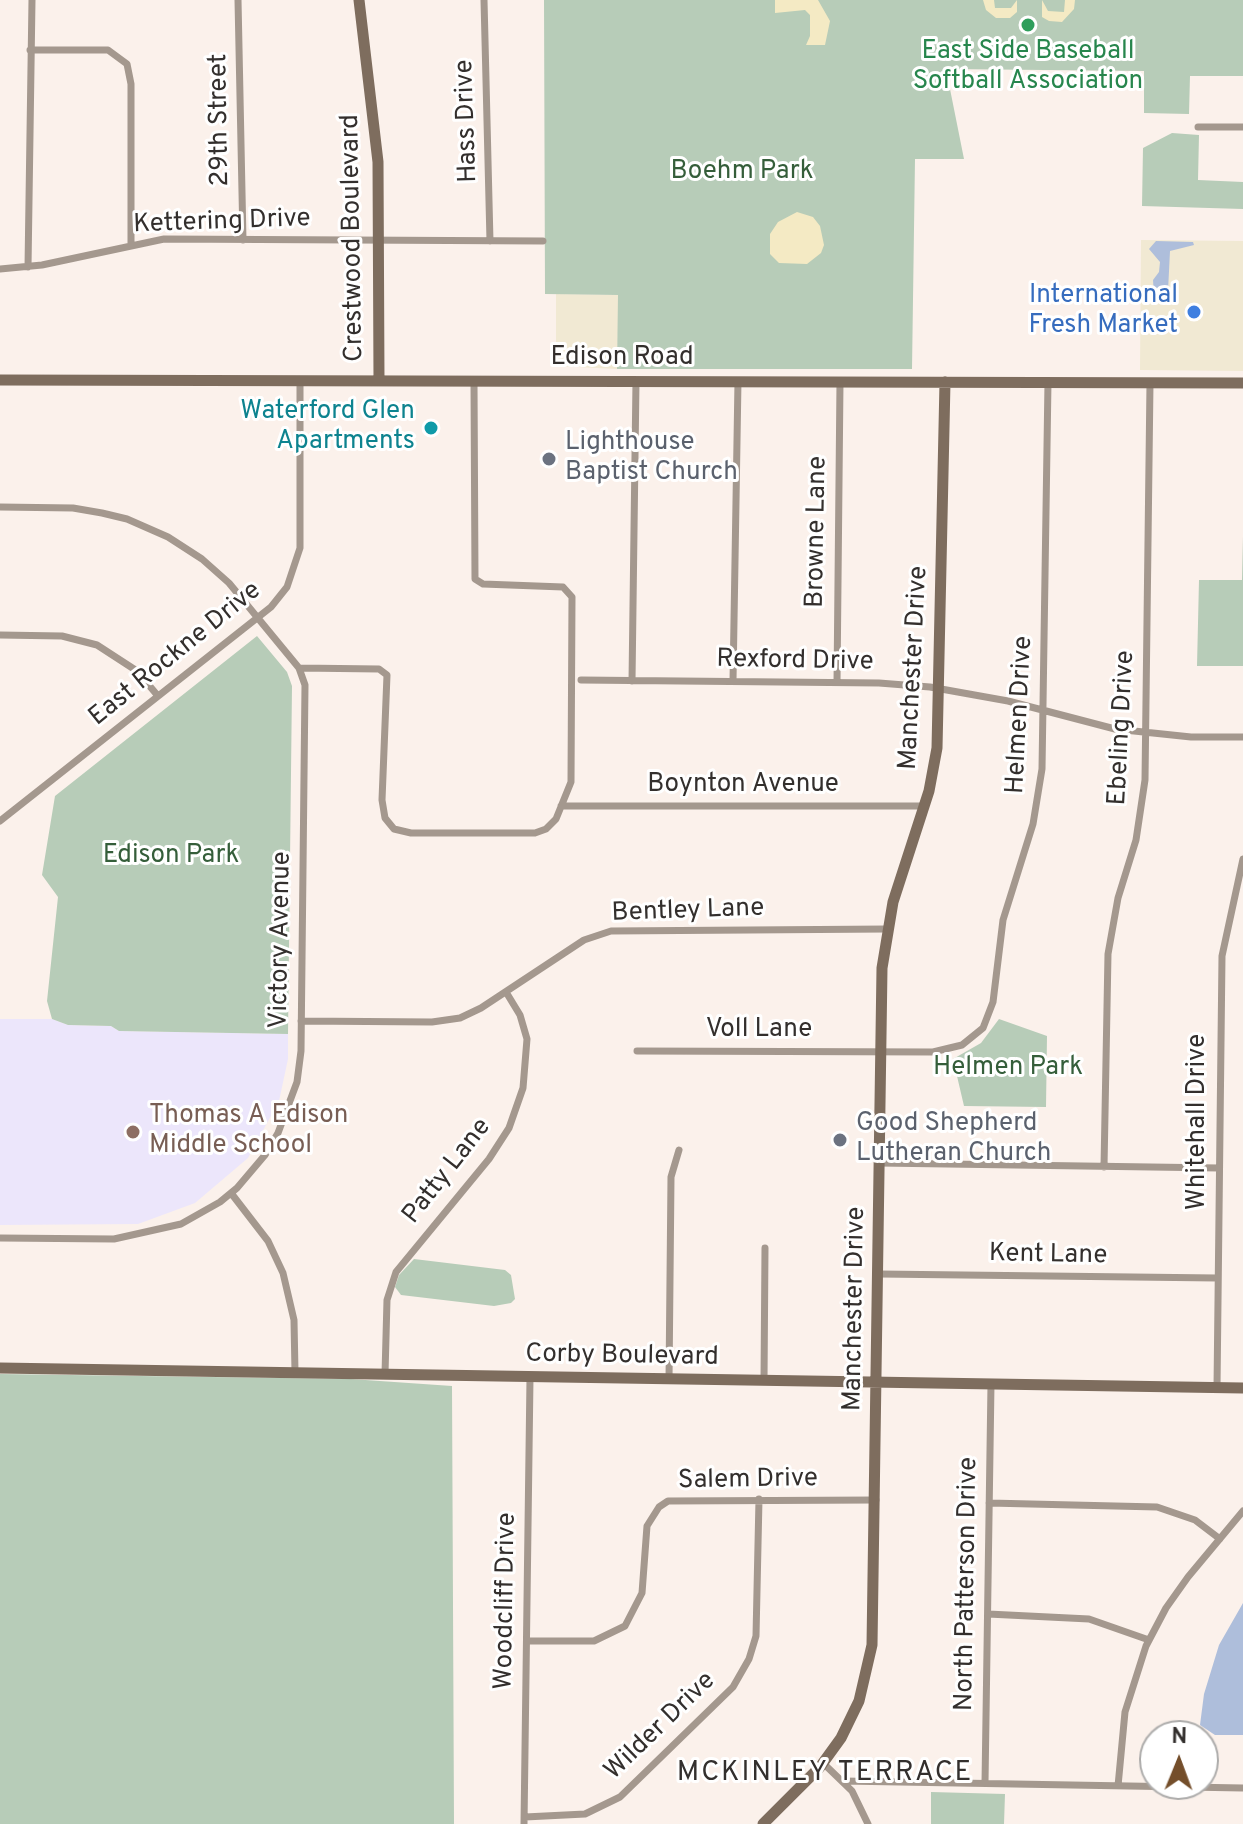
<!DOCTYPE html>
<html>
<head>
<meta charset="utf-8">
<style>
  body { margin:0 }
  #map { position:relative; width:1243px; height:1824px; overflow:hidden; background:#fbf1eb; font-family:Overpass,sans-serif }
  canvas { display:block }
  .north { position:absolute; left:1139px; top:1720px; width:80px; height:80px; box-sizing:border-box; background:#fff; border:2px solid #adacab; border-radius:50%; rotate:1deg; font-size:22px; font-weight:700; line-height:32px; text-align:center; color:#332f2d }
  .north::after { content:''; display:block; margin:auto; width:28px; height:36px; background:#744e2b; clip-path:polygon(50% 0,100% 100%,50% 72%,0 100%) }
</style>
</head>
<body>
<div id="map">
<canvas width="1243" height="1824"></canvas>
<div class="north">N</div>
</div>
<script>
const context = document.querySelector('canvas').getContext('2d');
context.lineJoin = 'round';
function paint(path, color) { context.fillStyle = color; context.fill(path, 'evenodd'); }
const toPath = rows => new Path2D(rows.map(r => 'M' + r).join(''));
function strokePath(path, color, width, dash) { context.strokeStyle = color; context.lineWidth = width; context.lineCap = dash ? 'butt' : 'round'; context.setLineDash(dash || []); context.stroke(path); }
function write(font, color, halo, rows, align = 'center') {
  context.font = font + ' Overpass,sans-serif'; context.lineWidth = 6; context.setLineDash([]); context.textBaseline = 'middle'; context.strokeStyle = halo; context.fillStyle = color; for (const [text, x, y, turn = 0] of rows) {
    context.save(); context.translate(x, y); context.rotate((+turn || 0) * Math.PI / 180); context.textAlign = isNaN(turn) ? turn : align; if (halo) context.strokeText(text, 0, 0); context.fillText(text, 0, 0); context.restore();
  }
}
paint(toPath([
  [1141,240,1243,241,1243,371,1140,370],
  [556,294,619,295,617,369,556,366]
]), '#f1e9d3');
paint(toPath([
  [0,1019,52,1019,68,1025,111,1026,119,1031,288,1034,288,1059,279,1101,248,1158,195,1203,138,1224,0,1225]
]), '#ece6fb');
paint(toPath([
  [544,0,1243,0,1243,76,1190,76,1189,114,1144,113,1144,71,946,69,964,159,915,159,912,369,617,369,618,295,545,294],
  [1172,133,1199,135,1198,180,1243,182,1243,209,1142,206,1143,148],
  [1243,536,1243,666,1197,666,1199,580,1242,580],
  [257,636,287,672,292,686,288,1034,119,1031,111,1026,68,1025,52,1019,47,1001,58,897,42,875,55,796],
  [999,1019,1047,1036,1046,1107,964,1106,953,1059,981,1043],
  [414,1259,505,1270,511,1275,515,1299,511,1303,494,1306,401,1295,395,1287,399,1275],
  [0,1374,351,1379,452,1386,454,1824,0,1824],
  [931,1792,1005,1794,1004,1824,931,1824]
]), '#b7ccb8');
paint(toPath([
  [775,0,818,0,830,21,825,45,806,45,810,36,810,15,805,10,775,13],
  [983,0,994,0,995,8,1011,8,1017,0,1017,12,1010,18,996,18,986,10],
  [1042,0,1048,11,1064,12,1065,0,1075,0,1074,9,1062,22,1049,21,1042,17],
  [797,212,813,217,820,226,824,245,821,253,807,264,779,263,770,254,770,234,778,222]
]), '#f4eac4');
paint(toPath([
  [1156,241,1193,242,1194,245,1170,251,1168,291,1158,298,1154,295,1153,280,1159,272,1160,262,1149,249],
  [1243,1603,1243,1735,1215,1735,1200,1725,1204,1694,1219,1645]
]), '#aebedb');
strokePath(toPath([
  [238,0,243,240],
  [484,0,490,241],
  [30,50,108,50,127,64,131,84,131,244],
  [1198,127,1243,127],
  [28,267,32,0],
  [0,269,42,265,164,239,543,241],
  [0,507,73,508,102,513,127,519,168,537,202,559,229,583,299,668,305,685,301,1051,297,1082,278,1133,265,1155,237,1188,220,1202,181,1224,114,1239,0,1238],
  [0,635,62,636,97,645,137,671,158,696],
  [299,668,379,669,387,675,382,800,385,818,394,829,411,833,535,833,546,829,556,819,571,782,572,597,563,587,483,584,475,579,474,381],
  [581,680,879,683,930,687,1008,701,1115,729,1191,737,1243,737],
  [632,681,636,381],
  [733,681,738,381],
  [837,682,840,382],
  [561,806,925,806],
  [0,821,271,607,287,587,300,548,300,381],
  [301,1021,432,1022,460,1018,481,1008,584,940,611,931,887,929],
  [637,1051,933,1052,962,1045,983,1028,993,1002,1003,920,1033,824,1042,769,1048,382],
  [879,1163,1219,1168],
  [1104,1167,1108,954,1118,898,1136,840,1145,780,1150,383],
  [231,1193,268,1241,283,1273,294,1320,295,1372],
  [879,1274,1217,1278],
  [385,1374,387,1300,396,1272,489,1159,509,1128,523,1088,527,1039,520,1015,506,992],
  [669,1380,671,1177,679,1150],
  [764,1381,765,1248],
  [1217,1387,1222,956,1243,859],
  [989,1503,1157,1507,1195,1520,1220,1539],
  [988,1614,1089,1619,1149,1640],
  [527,1641,594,1641,625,1626,642,1593,647,1526,659,1507,668,1501,876,1500],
  [823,1763,852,1791,868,1824],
  [843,1781,1243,1788],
  [985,1783,991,1384],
  [1118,1786,1125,1712,1146,1646,1166,1608,1188,1577,1243,1511],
  [525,1817,585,1814,620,1797,733,1687,749,1659,756,1636,759,1499],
  [524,1824,530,1378]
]), '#a4988e', 7);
strokePath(toPath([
  [359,0,378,162,379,381],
  [0,380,1243,383],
  [0,1368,1243,1388],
  [763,1824,820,1767,841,1738,859,1701,872,1645,882,968,893,902,929,791,937,748,945,382]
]), '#7e6d5e', 11);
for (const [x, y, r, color] of [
  [1028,25,8,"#2e9e5b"],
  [1194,312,8,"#3f7fe0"],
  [431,428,8,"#0f9aa8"],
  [549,459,8,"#6b7280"],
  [133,1132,8,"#8d6e63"],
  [840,1140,8,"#6b7280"]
]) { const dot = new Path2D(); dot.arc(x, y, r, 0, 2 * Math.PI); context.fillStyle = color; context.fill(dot); strokePath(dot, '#fff', 3); }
write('26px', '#27864d', '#fff', [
  ["East Side Baseball",1028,53],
  ["Softball Association",1028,83]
]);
write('26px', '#332f2d', '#fff', [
  ["29th Street",221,120,-91],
  ["Hass Drive",468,121,-92],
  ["Kettering Drive",222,223,-2],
  ["Crestwood Boulevard",354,238,-91],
  ["Edison Road",622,359],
  ["Browne Lane",818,532,-89],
  ["East Rockne Drive",176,655,-39],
  ["Rexford Drive",795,662,1],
  ["Manchester Drive",915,668,-87],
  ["Helmen Drive",1021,715,-87],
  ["Ebeling Drive",1123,728,-87],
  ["Boynton Avenue",743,786],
  ["Bentley Lane",688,912,-2],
  ["Victory Avenue",282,940,-89],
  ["Voll Lane",759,1031],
  ["Whitehall Drive",1199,1122,-90],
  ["Patty Lane",448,1172,-52],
  ["Kent Lane",1048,1256,1],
  ["Manchester Drive",856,1309,-89],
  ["Corby Boulevard",622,1357,1],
  ["Salem Drive",748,1481,-1],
  ["North Patterson Drive",968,1584,-89],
  ["Woodcliff Drive",507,1601,-89],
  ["Wilder Drive",661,1727,-44]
]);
write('26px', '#355e3a', '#fff', [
  ["Boehm Park",742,173],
  ["Edison Park",171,857],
  ["Helmen Park",1008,1069]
]);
write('26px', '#366cbe', '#fff', [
  ["International",1178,297],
  ["Fresh Market",1178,327]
], 'right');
write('26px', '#0d838f', '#fff', [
  ["Waterford Glen",415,413],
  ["Apartments",415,443]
], 'right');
write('26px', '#5b616d', '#fff', [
  ["Lighthouse",565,444],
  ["Baptist Church",565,474],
  ["Good Shepherd",856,1125],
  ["Lutheran Church",856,1155]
], 'left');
write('26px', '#785e54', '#fff', [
  ["Thomas A Edison",149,1117],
  ["Middle School",149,1147]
], 'left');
context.letterSpacing = '2px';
write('28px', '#332f2d', '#fff', [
  ["MCKINLEY TERRACE",825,1774]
]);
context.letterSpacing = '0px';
</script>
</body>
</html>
